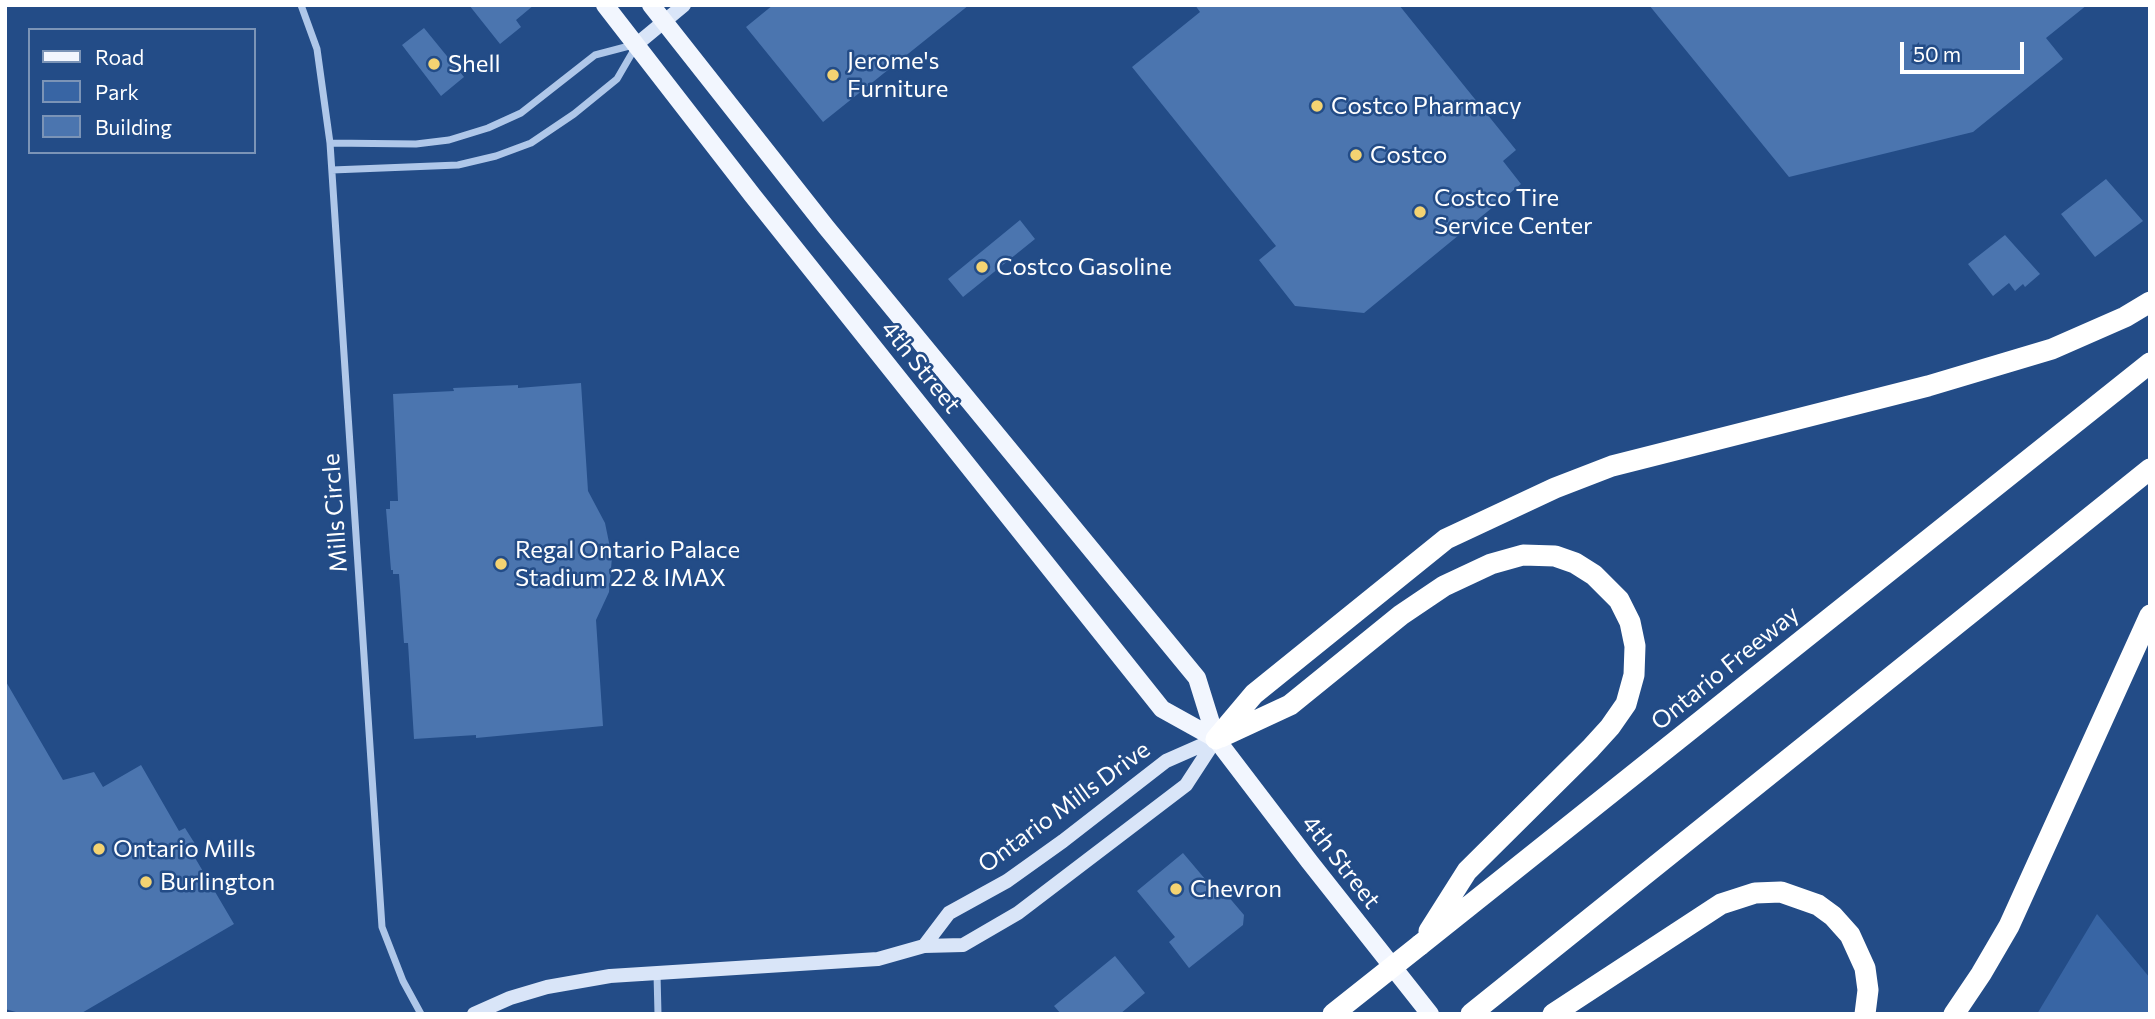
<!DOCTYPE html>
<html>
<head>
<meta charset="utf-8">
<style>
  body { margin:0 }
  #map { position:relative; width:2155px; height:1019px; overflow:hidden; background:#234c87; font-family:Commissioner,sans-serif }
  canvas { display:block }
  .frame { position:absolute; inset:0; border:7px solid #fff; pointer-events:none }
  .legend { position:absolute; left:28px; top:28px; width:228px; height:126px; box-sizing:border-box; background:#234c87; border:2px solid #7b94b7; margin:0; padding:9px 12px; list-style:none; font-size:21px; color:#fff }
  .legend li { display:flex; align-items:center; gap:14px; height:35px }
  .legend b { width:35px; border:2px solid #7b94b7 }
  .scale { position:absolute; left:1900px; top:42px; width:124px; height:32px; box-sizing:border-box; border:4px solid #fff; border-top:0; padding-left:9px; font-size:21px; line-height:24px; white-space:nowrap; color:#fff; -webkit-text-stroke:5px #234c87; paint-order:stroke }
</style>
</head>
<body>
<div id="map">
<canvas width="2155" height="1019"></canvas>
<div class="frame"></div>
<ul class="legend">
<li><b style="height:9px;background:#f2f6fe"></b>Road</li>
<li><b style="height:19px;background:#3865a4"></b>Park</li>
<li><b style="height:19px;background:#4b75af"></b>Building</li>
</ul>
<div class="scale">50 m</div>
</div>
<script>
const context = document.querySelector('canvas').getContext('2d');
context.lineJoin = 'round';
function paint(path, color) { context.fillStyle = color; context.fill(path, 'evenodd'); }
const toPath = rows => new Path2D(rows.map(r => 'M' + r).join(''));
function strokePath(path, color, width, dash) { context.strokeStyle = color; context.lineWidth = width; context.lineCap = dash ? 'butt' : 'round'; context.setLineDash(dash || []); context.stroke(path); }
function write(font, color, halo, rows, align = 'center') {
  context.font = font + ' Commissioner,sans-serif'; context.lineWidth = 5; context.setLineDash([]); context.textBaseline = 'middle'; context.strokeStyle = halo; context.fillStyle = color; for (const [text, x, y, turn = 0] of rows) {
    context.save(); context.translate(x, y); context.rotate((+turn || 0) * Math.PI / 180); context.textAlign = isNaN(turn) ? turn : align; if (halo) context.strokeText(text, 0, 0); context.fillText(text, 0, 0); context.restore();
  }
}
paint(toPath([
  [2097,914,2150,978,2150,1014,2037,1014]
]), '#3865a4');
paint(toPath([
  [469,5,534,5,516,20,521,27,500,44],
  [773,5,969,5,823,122,746,27],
  [1195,5,1399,5,1516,150,1503,161,1521,184,1364,313,1295,306,1259,260,1276,246,1132,67,1200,12],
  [1649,5,2087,5,2046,38,2063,59,1973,132,1789,177],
  [424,28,464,77,441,96,402,45],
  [2106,179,2143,221,2095,257,2061,214],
  [1020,220,1035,239,963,297,948,279],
  [2005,235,2040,274,2025,287,2023,284,2015,291,2009,283,1993,296,1968,264],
  [581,383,588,491,605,523,612,557,609,592,596,620,603,726,476,738,476,735,414,739,408,643,404,643,399,574,393,574,393,570,391,570,386,509,390,509,390,501,398,501,393,394,454,391,453,388,518,385,518,388],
  [5,680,63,780,94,772,103,787,141,765,179,831,185,828,197,847,191,851,234,924,80,1014,23,1014,5,1009],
  [1183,853,1222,899,1227,895,1244,915,1243,925,1189,968,1169,942,1175,937,1137,891],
  [1115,956,1145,993,1120,1014,1061,1014,1054,1006]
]), '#4b75af');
strokePath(toPath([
  [301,5,317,49,330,143,382,927,403,981,421,1014],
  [330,143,416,144,449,140,488,128,521,113,595,55,633,45],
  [332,170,458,165,496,156,531,143,574,114,617,79,635,48],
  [657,974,658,1014]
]), '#afc7e9', 7);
strokePath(toPath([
  [637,44,684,5],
  [924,946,949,913,1007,881,1063,841,1166,761,1216,739],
  [474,1014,510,998,547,987,610,976,878,959,924,946,963,945,1018,913,1186,785,1216,739]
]), '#d9e5f8', 14);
strokePath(toPath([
  [605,5,753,196,1162,709,1216,739],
  [651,5,826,227,1197,678,1216,739,1309,861,1430,1014]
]), '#f2f6fe', 18);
strokePath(toPath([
  [1221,737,1290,705,1401,615,1444,586,1491,564,1523,555,1555,556,1575,563,1594,575,1619,600,1630,622,1635,646,1634,675,1626,704,1610,727,1590,749,1467,871,1429,931],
  [1216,739,1254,694,1446,539,1555,488,1612,466,1928,386,2052,349,2125,317,2150,302],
  [1420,945,2150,363],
  [1471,1014,2150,469],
  [1553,1014,1721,904,1755,893,1781,892,1818,905,1833,916,1850,935,1865,968,1868,990,1865,1014],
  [1954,1014,1981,974,2009,926,2150,615]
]), '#fff', 21);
strokePath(toPath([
  [1333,1014,1420,945]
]), '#fff', 21);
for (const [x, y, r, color] of [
  [434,64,7,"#f4d372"],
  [833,75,7,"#f4d372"],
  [1317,106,7,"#f4d372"],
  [1356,155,7,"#f4d372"],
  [1420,212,7,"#f4d372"],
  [982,267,7,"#f4d372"],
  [501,564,7,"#f4d372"],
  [99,849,7,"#f4d372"],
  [146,882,7,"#f4d372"],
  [1176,889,7,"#f4d372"]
]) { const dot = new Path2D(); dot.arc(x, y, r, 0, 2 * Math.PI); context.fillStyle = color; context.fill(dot); strokePath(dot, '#234c87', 2.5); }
write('24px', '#fff', '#234c87', [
  ["Jerome's",847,61],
  ["Furniture",847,89],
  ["Shell",448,64],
  ["Costco Pharmacy",1331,106],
  ["Costco",1370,155],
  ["Costco Tire",1434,198],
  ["Service Center",1434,226],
  ["Costco Gasoline",996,267],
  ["Regal Ontario Palace",515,550],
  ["Stadium 22 & IMAX",515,578],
  ["Ontario Mills",113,849],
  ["Burlington",160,882],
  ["Chevron",1190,889]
], 'left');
write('24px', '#fff', '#234c87', [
  ["4th Street",921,367,51],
  ["Mills Circle",335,513,-94],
  ["Ontario Freeway",1725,668,-39],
  ["Ontario Mills Drive",1064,807,-36],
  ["4th Street",1341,862,52]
]);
</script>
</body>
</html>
